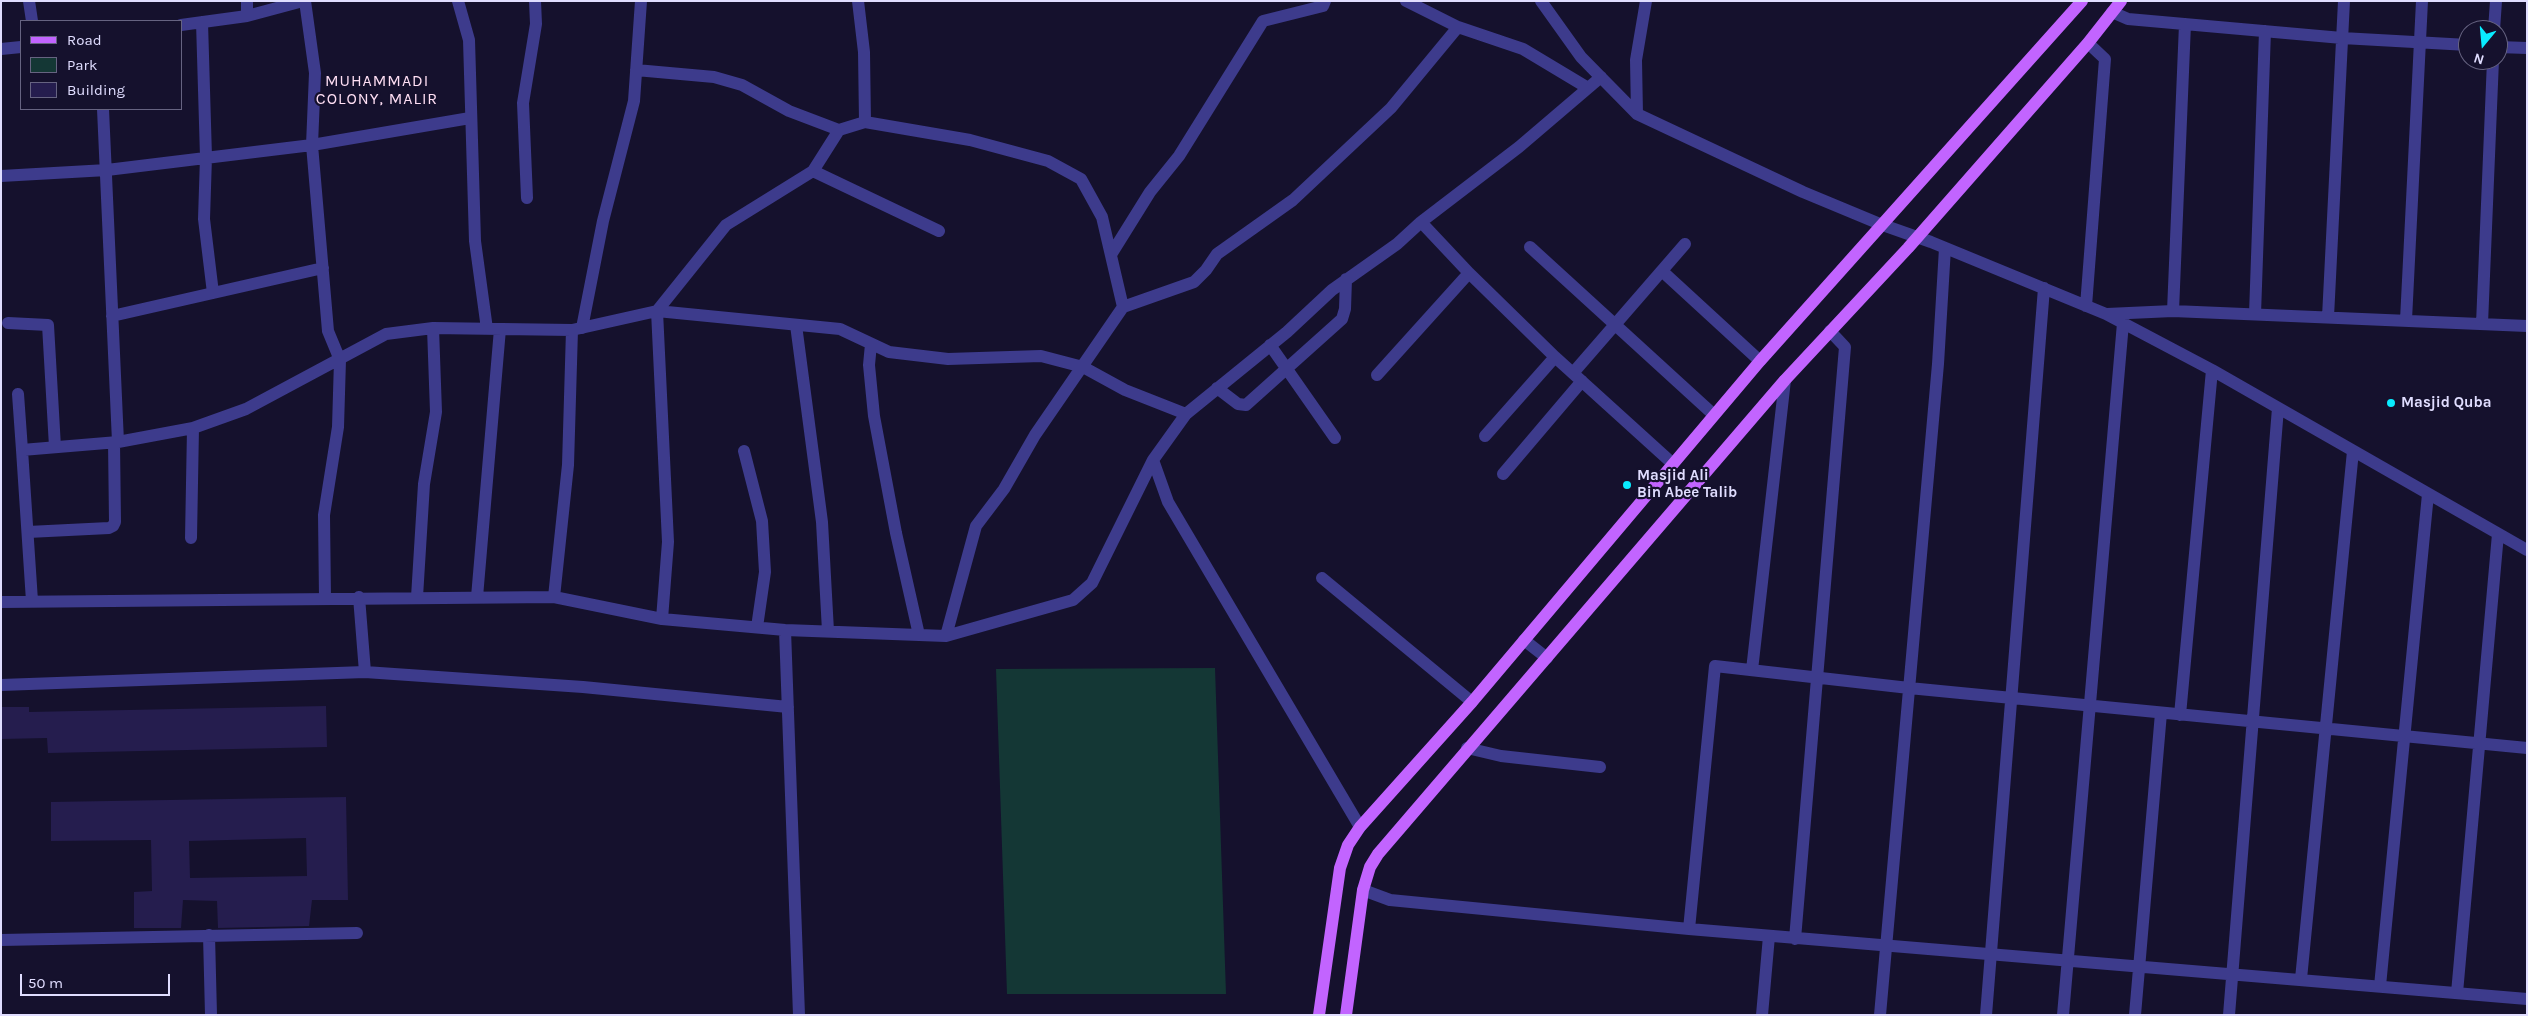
<!DOCTYPE html>
<html>
<head>
<meta charset="utf-8">
<style>
  body { margin:0 }
  #map { position:relative; width:2528px; height:1016px; overflow:hidden; background:#15112d; font-family:Karla,sans-serif }
  canvas { display:block }
  .frame { position:absolute; inset:0; border:2px solid #e0ddff; pointer-events:none }
  .legend { position:absolute; left:20px; top:20px; width:162px; height:90px; box-sizing:border-box; background:#15112d; border:1px solid #666381; margin:0; padding:6px 9px; list-style:none; font-size:15px; color:#e0ddff }
  .legend li { display:flex; align-items:center; gap:10px; height:25px }
  .legend b { width:25px; border:1px solid #666381 }
  .north { position:absolute; left:2458px; top:20px; width:50px; height:50px; box-sizing:border-box; background:#15112d; border:1px solid #666381; border-radius:50%; rotate:197deg; font-size:14px; font-weight:700; line-height:20px; text-align:center; color:#e0ddff }
  .north::after { content:''; display:block; margin:auto; width:18px; height:22px; background:#09ecff; clip-path:polygon(50% 0,100% 100%,50% 72%,0 100%) }
  .scale { position:absolute; left:20px; top:974px; width:150px; height:22px; box-sizing:border-box; border:2px solid #e0ddff; border-top:0; padding-left:6px; font-size:15px; line-height:18px; white-space:nowrap; color:#e0ddff; -webkit-text-stroke:4px #15112d; paint-order:stroke }
</style>
</head>
<body>
<div id="map">
<canvas width="2528" height="1016"></canvas>
<div class="frame"></div>
<ul class="legend">
<li><b style="height:6px;background:#c264ff"></b>Road</li>
<li><b style="height:14px;background:#143735"></b>Park</li>
<li><b style="height:14px;background:#251d4e"></b>Building</li>
</ul>
<div class="north">N</div>
<div class="scale">50 m</div>
</div>
<script>
const context = document.querySelector('canvas').getContext('2d');
context.lineJoin = 'round';
function paint(path, color) { context.fillStyle = color; context.fill(path, 'evenodd'); }
const toPath = rows => new Path2D(rows.map(r => 'M' + r).join(''));
function strokePath(path, color, width, dash) { context.strokeStyle = color; context.lineWidth = width; context.lineCap = dash ? 'butt' : 'round'; context.setLineDash(dash || []); context.stroke(path); }
function write(font, color, halo, rows, align = 'center') {
  context.font = font + ' Karla,sans-serif'; context.lineWidth = 4.5; context.setLineDash([]); context.textBaseline = 'middle'; context.strokeStyle = halo; context.fillStyle = color; for (const [text, x, y, turn = 0] of rows) {
    context.save(); context.translate(x, y); context.rotate((+turn || 0) * Math.PI / 180); context.textAlign = isNaN(turn) ? turn : align; if (halo) context.strokeText(text, 0, 0); context.fillText(text, 0, 0); context.restore();
  }
}
paint(toPath([
  [1215,668,1226,994,1007,994,996,669]
]), '#143735');
paint(toPath([
  [326,706,327,747,48,753,47,738,1,739,1,707,29,707,29,712],
  [346,797,348,900,312,900,309,926,218,928,217,901,183,900,181,928,134,928,134,892,152,891,151,840,51,841,51,802],
  [306,838,307,876,190,878,189,841]
]), '#251d4e');
strokePath(toPath([
  [29,1,32,21],
  [305,1,315,73,312,145,328,331,340,360,338,427,324,515,325,598],
  [458,1,469,40,475,241,487,329],
  [1406,1,1458,27,1523,49,1588,88],
  [1541,1,1581,57,1637,114,1803,192,1880,224,1931,242,2106,314,2212,370,2527,550],
  [2112,12,2128,19,2342,38,2468,45],
  [247,16,247,1],
  [202,22,206,157,204,219,213,293],
  [181,25,247,16,303,1],
  [2494,30,2496,1],
  [2498,47,2527,48],
  [1,49,21,47],
  [636,70,714,77,742,85,789,111,839,130],
  [103,109,118,442],
  [1637,114,1636,60,1646,1],
  [865,122,970,140,1048,161,1081,179,1102,217,1123,307],
  [813,171,939,231],
  [1,176,107,170,312,145,470,118],
  [527,198,523,103,536,24,535,1],
  [1421,222,1469,273,1555,357,1672,463],
  [1530,247,1714,415],
  [1112,253,1150,192,1179,156,1263,21,1323,6,1325,1],
  [1662,271,1760,361],
  [2086,306,2105,59,2088,43],
  [2173,311,2185,24],
  [2107,314,2173,311,2527,326],
  [2255,314,2265,31],
  [112,316,323,268],
  [2328,317,2344,1],
  [2406,320,2422,1],
  [8,323,48,325,55,447],
  [2482,324,2493,60],
  [796,325,822,522,828,631],
  [582,328,603,221,634,101,641,1],
  [871,344,869,365,874,416,896,533,919,635],
  [1270,345,1335,438],
  [1573,373,1685,244],
  [1377,375,1469,273],
  [1217,388,1238,404,1246,405,1342,319,1345,309,1346,279],
  [18,394,22,450],
  [1485,436,1555,357],
  [744,451,762,521,765,572,757,627],
  [1153,460,1168,502,1360,827],
  [1503,474,1582,381],
  [28,532,109,528,113,526,115,522,114,442],
  [191,538,193,428],
  [1322,578,1472,702],
  [359,597,365,672],
  [417,597,424,484,436,412,433,328],
  [477,597,500,329],
  [554,597,568,465,572,330],
  [32,601,22,450,118,442,193,428,246,409,386,334,433,328,572,330,657,311,840,329,889,352,948,359,1041,356,1083,367,1125,390,1186,414],
  [1,602,554,597,662,619,785,630,946,636,1073,600,1092,583,1153,460,1186,414,1287,332,1332,290,1397,244,1421,222,1519,147,1601,77],
  [662,619,668,542,657,311,726,225,813,171,839,130,865,122,864,52,858,1],
  [785,630,799,1015],
  [946,636,976,526,1004,489,1035,435,1123,307,1194,282,1206,270,1217,254,1293,200,1391,108,1458,27],
  [1524,640,1547,658],
  [1752,670,1785,380],
  [1,685,365,672,583,687,788,707],
  [2180,715,2212,370],
  [1467,748,1501,756,1600,767],
  [1363,890,1390,900,1689,929,2527,999],
  [1689,929,1715,666,1909,688,2527,748],
  [209,935,211,1015],
  [1795,939,1845,347,1830,331],
  [1,940,357,933],
  [2301,979,2353,451],
  [2380,986,2428,494],
  [2457,993,2498,534],
  [1762,1015,1769,936],
  [1880,1015,1938,364,1945,248],
  [1986,1015,2044,288],
  [2063,1015,2123,323],
  [2135,1015,2161,713],
  [2229,1015,2278,408]
]), '#3d3b8c', 12);
strokePath(toPath([
  [1319,1015,1340,868,1348,845,1360,827,1472,702,1760,361,2082,1],
  [1346,1015,1363,890,1370,867,1378,854,1785,380,1908,248,2088,43,2121,1]
]), '#c264ff', 12);
for (const [x, y, r, color] of [
  [2391,403,5,"#09ecff"],
  [1627,485,5,"#09ecff"]
]) { const dot = new Path2D(); dot.arc(x, y, r, 0, 2 * Math.PI); context.fillStyle = color; context.fill(dot); strokePath(dot, '#15112d', 2); }
write('bold 15px', '#e0ddff', '#15112d', [
  ["Masjid Quba",2401,403],
  ["Masjid Ali",1637,476],
  ["Bin Abee Talib",1637,493]
], 'left');
context.letterSpacing = '1px';
write('16px', '#ffdff4', '#15112d', [
  ["MUHAMMADI",377,81],
  ["COLONY, MALIR",377,99]
]);
context.letterSpacing = '0px';
</script>
</body>
</html>
